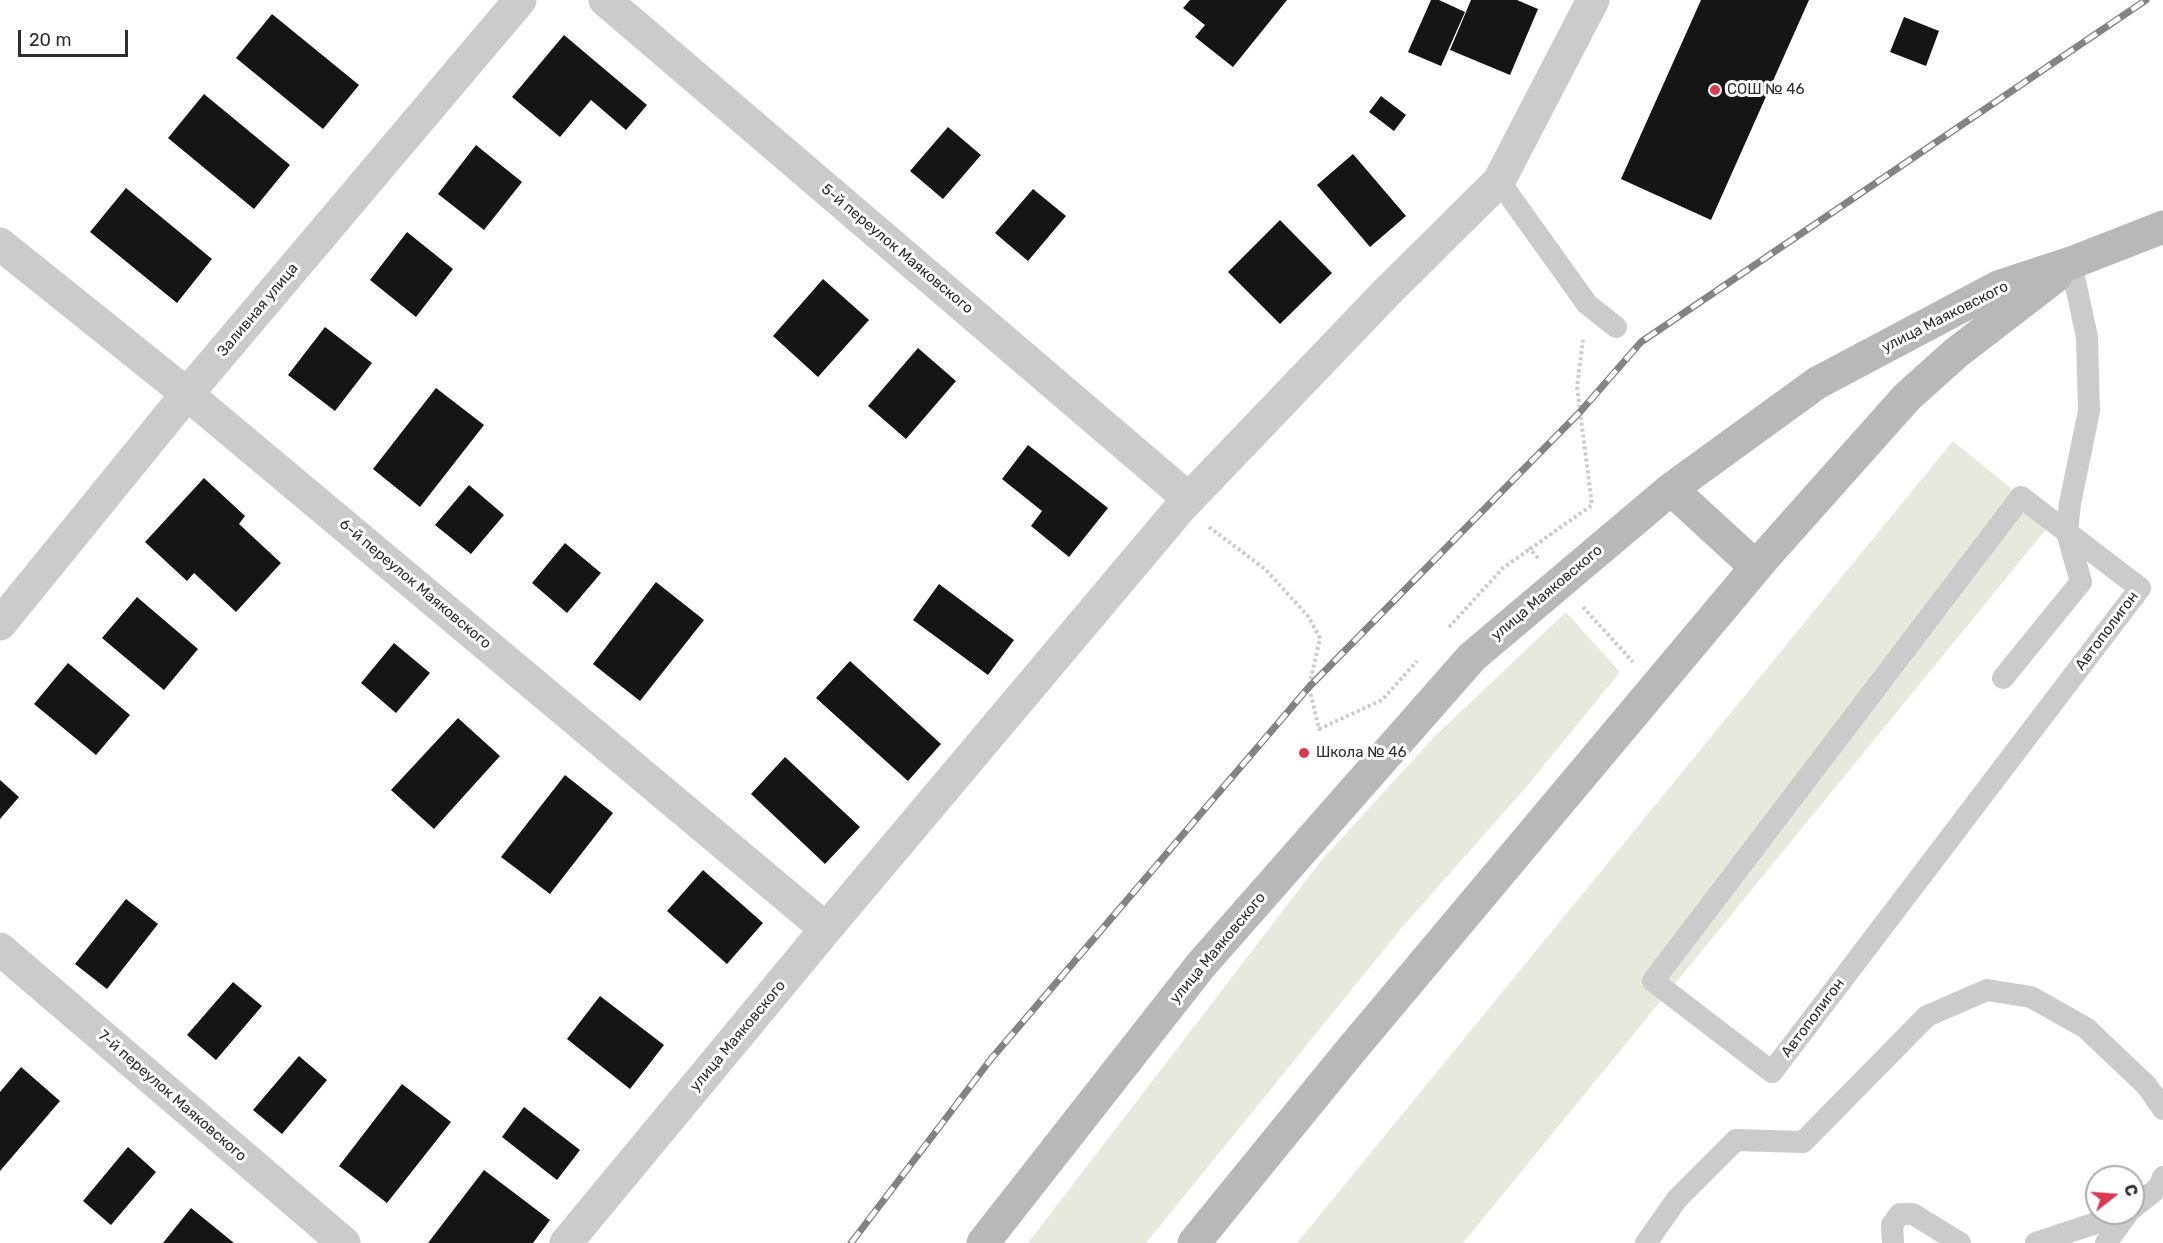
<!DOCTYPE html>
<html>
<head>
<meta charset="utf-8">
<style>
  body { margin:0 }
  #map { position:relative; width:2163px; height:1243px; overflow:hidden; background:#fff; font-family:Rubik,sans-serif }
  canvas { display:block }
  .north { position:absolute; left:2085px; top:1165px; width:60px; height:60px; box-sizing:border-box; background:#fff; border:2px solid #ababab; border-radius:50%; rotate:73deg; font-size:16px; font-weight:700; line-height:24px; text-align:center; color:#2e2e2e }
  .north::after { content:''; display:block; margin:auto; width:21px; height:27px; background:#dc3950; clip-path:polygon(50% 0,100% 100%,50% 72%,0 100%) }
  .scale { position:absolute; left:18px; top:30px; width:110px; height:27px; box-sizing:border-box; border:3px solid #2e2e2e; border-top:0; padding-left:8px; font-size:18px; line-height:21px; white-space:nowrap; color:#2e2e2e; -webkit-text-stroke:4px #fff; paint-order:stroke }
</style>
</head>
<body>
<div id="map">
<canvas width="2163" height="1243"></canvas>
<div class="north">С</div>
<div class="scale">20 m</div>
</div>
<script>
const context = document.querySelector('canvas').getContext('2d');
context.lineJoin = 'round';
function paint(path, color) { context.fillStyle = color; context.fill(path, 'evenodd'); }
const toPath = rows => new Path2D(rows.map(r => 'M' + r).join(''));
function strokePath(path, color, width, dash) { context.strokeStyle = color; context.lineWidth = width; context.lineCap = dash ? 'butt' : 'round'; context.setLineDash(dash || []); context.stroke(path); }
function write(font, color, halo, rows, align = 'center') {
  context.font = font + ' Rubik,sans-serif'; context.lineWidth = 6; context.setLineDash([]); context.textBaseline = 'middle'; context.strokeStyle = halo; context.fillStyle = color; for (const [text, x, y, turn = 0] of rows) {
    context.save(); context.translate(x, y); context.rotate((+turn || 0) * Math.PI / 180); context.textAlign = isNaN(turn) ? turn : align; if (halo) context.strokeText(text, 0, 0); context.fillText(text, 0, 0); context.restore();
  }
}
paint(toPath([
  [1953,441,2052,522,1463,1243,1297,1243],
  [1566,612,1620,672,1527,786,1404,925,1146,1243,1028,1243,1321,861,1435,736]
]), '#e5eadc');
paint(toPath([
  [1190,0,1287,0,1233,67,1195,37,1205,25,1183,8],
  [1431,0,1439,0,1465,12,1441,66,1408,52],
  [1471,0,1517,0,1538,9,1510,75,1450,50],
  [1701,0,1809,0,1711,220,1621,179],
  [272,14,359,85,323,129,236,58],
  [1904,17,1939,31,1926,66,1890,52],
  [564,35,647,105,626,130,591,100,560,137,512,97],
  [204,94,290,165,254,209,168,138],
  [1381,96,1406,115,1394,131,1369,112],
  [948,127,981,155,943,199,910,171],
  [476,145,522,182,484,230,438,194],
  [1353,154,1406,216,1370,247,1317,185],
  [126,188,212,259,177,303,90,232],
  [1033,189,1066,216,1028,261,995,233],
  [1280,220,1332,273,1280,324,1228,272],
  [407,232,453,269,416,317,370,280],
  [823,279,869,320,818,377,773,336],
  [325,327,372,363,335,411,288,375],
  [918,348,956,381,906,439,868,406],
  [436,388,484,425,420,507,373,469],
  [1028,445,1108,508,1069,557,1031,526,1042,511,1002,479],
  [204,478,245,516,239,524,281,563,236,612,194,573,187,581,145,542],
  [469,485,504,515,471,554,435,525],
  [565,543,601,573,567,613,532,583],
  [656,582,704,620,640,701,593,664],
  [939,584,1014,640,988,675,913,620],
  [137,597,198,649,164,690,102,638],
  [394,643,430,673,396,713,361,683],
  [850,661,941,744,908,781,816,698],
  [68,663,130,715,96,755,34,704],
  [458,718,500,756,434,829,391,790],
  [785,757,860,827,825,864,751,794],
  [565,775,613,813,550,894,501,857],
  [0,780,19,797,0,819],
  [703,870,763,923,727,964,667,911],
  [126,899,158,924,107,989,75,964],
  [233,982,262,1006,216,1060,187,1035],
  [600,996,664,1045,630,1089,567,1039],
  [299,1056,327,1080,282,1134,253,1110],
  [21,1067,60,1101,0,1171,0,1092],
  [402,1084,451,1122,387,1203,339,1166],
  [524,1107,580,1150,557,1180,502,1137],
  [128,1147,156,1172,111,1225,83,1201],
  [484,1170,550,1220,533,1243,428,1243],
  [191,1208,234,1243,163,1243]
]), '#151515');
strokePath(toPath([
  [1209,527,1265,569,1308,616,1320,638,1309,687,1319,729,1382,700,1417,661],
  [1538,558,1530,549,1592,505,1577,387,1583,340],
  [1583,607,1633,662],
  [1449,627,1503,568,1530,549]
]), '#cbcbcb', 4, [3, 3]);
strokePath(toPath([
  [1499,181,1587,304,1616,327],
  [2021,497,2140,588,1772,1072,1653,981,2021,497],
  [2003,678,2081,582,2067,532,2070,503,2089,411,2087,337,2071,263],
  [2133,1208,2159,1187,2163,1177],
  [1646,1243,1677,1199,1736,1140,1803,1142,1927,1016,1987,990,2031,997,2086,1028,2147,1086,2163,1109],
  [1893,1243,1892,1225,1900,1214,1913,1214,1960,1243],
  [2036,1243,2126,1213],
  [2106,1243,2128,1213]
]), '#cbcbcb', 22);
strokePath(toPath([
  [605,0,1189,499],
  [0,244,187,394,826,929],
  [0,624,187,394,520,0],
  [0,949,344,1243],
  [566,1243,826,929,1182,506,1386,293,1499,181,1593,0]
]), '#cbcbcb', 33);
strokePath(toPath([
  [1671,489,1756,567],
  [983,1243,1201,965,1472,657,1671,489,1817,383,1998,287,2071,263,2163,227],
  [1194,1243,1347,1055,1768,553,1907,397,1956,353,2056,276]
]), '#b8b8b8', 33);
const rail = toPath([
  [851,1243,991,1059,1309,687,1580,412,1641,342,2146,0]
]);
strokePath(rail, '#838383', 7);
strokePath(rail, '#fff', 4.5, [14]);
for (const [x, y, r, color] of [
  [1715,90,6,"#dc3950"],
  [1304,753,6,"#dc3950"]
]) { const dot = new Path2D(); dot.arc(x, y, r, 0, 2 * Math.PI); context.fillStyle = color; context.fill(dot); strokePath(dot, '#fff', 2); }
write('15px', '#2e2e2e', '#fff', [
  ["СОШ № 46",1727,90],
  ["Школа № 46",1316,753]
], 'left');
write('15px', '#2e2e2e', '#fff', [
  ["5-й переулок Маяковского",897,249,40],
  ["Заливная улица",258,310,-50],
  ["улица Маяковского",1945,317,-27],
  ["6-й переулок Маяковского",415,584,40],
  ["улица Маяковского",1547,593,-40],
  ["Автополигон",2107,631,-53],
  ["улица Маяковского",1218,948,-50],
  ["Автополигон",1813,1018,-53],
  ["улица Маяковского",738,1036,-50],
  ["7-й переулок Маяковского",172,1096,41]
]);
</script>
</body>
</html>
